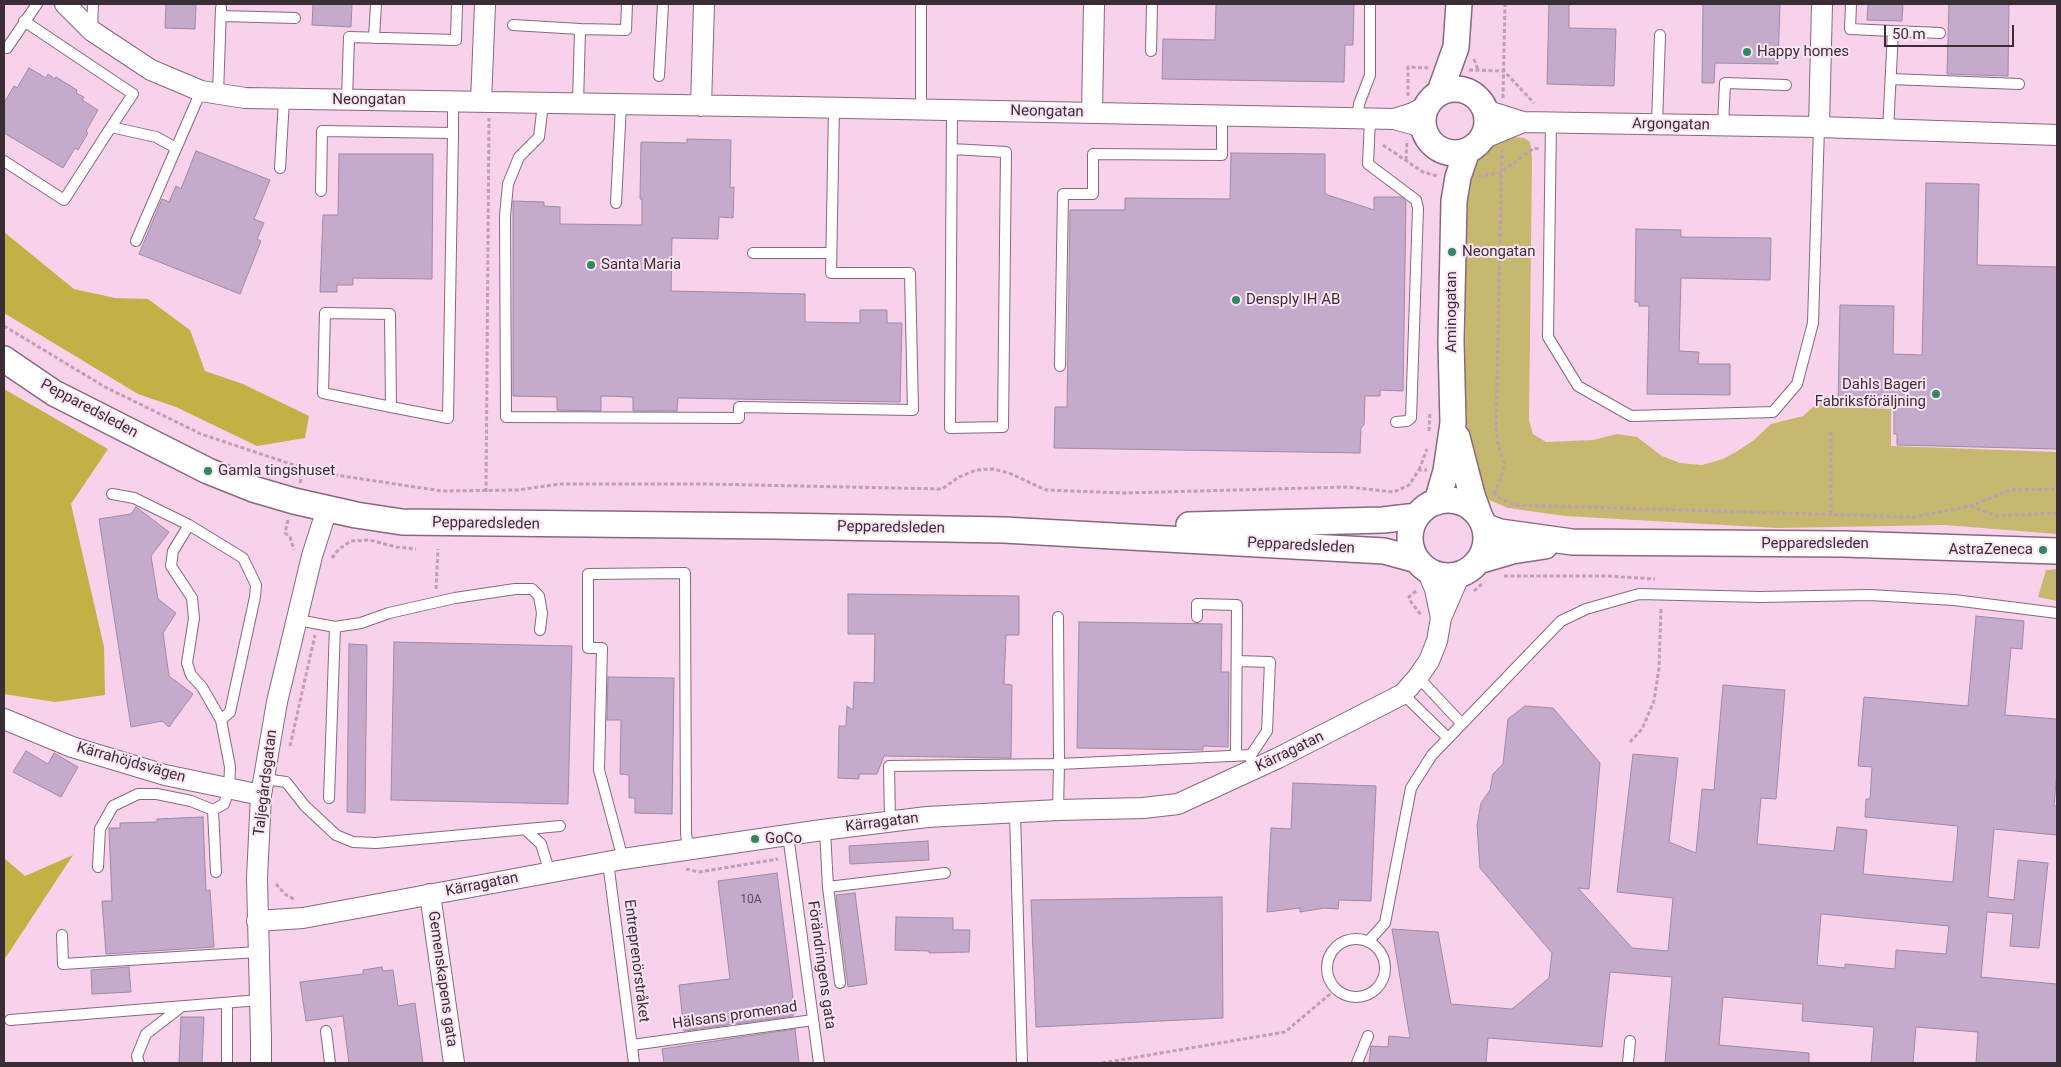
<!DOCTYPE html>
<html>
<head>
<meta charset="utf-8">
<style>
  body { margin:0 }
  #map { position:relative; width:2061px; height:1067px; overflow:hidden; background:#f7d2ea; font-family:Roboto,sans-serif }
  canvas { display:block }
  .frame { position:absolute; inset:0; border:5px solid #3b2d36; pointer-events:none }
  .scale { position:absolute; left:1884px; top:25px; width:130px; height:22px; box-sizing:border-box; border:2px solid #3b2d36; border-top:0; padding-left:6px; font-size:15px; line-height:18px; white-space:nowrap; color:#3b2d36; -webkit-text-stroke:4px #fbe4f3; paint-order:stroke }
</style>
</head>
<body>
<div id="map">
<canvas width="2061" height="1067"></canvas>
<div class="frame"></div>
<div class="scale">50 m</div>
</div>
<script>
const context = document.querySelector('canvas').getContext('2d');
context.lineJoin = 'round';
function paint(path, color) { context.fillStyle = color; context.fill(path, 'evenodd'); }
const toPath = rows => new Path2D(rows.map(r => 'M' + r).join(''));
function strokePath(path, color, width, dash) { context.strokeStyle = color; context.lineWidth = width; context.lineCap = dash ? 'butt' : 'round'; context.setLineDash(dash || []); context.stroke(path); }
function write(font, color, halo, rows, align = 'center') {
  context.font = font + ' Roboto,sans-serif'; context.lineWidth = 4; context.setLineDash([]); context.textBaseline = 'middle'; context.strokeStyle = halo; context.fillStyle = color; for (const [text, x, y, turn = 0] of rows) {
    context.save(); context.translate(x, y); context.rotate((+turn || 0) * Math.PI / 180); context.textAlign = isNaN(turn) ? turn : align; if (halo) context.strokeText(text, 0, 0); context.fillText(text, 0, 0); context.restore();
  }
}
paint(toPath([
  [1513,137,1524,138,1530,142,1532,157,1529,420,1533,434,1546,442,1593,440,1617,434,1637,437,1662,456,1680,463,1702,465,1723,459,1736,452,1754,440,1771,424,1803,416,1821,400,1833,400,1834,407,1891,409,1891,446,2057,452,2057,534,1945,525,1777,528,1565,516,1508,508,1489,500,1483,492,1468,440,1465,390,1466,186,1474,158,1487,145],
  [2057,569,2057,601,2038,597,2046,570]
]), '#c6b86f');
paint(toPath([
  [4,232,74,289,115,298,148,299,190,330,205,371,243,384,309,416,305,438,257,446,176,407,138,394,4,313],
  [4,389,108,449,71,504,104,647,105,695,55,702,4,694],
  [73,855,33,916,4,960,4,858,25,876]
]), '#c4b146');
const building = toPath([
  [166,4,196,4,195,29,165,28,166,4],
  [313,4,352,4,351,27,312,25,313,4],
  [1216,4,1354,4,1353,45,1345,45,1344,82,1162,79,1163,39,1215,40,1216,4],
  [1549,4,1569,4,1569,28,1616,29,1614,86,1547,84,1549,4],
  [1703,4,1780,4,1778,64,1715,63,1714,83,1702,83,1703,4],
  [1868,4,1903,4,1902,21,1867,20,1868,4],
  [1949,4,2009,4,2008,76,1947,74,1949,4],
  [29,68,46,78,48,74,55,79,56,77,77,90,76,93,84,97,82,100,98,110,86,131,88,133,78,150,75,148,63,168,4,133,4,103,14,86,17,88,29,68],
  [687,139,731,140,730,188,734,187,733,218,719,217,718,239,672,238,671,291,805,294,805,322,860,323,860,310,887,310,887,323,902,323,900,402,678,398,677,411,633,411,633,397,601,396,601,411,557,410,557,397,513,396,513,201,544,202,544,206,560,207,560,224,642,225,642,199,640,199,641,142,687,143,687,139],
  [196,151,270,180,254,219,264,223,257,239,261,241,240,294,139,254,162,199,169,202,176,186,181,189,196,151],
  [1231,153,1325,154,1325,194,1374,210,1374,197,1401,197,1406,201,1403,391,1380,390,1380,396,1365,396,1364,425,1361,428,1360,453,1054,448,1055,407,1067,407,1070,210,1125,210,1125,198,1230,199,1231,153],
  [339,154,433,154,432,279,353,278,353,285,337,285,337,292,320,292,323,215,338,215,339,154],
  [1926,183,1979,184,1977,265,2057,267,2057,449,1897,445,1897,434,1894,434,1894,407,1838,406,1840,305,1894,306,1893,354,1922,355,1926,183],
  [1636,229,1681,230,1681,237,1771,238,1770,280,1681,278,1679,351,1699,352,1698,364,1730,364,1730,395,1647,394,1649,306,1639,306,1639,302,1635,302,1636,229],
  [136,507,169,532,151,556,158,599,176,613,163,633,169,676,193,694,169,727,162,721,131,727,99,519,131,514,136,507],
  [848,594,1019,596,1019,635,1006,635,1004,684,1012,685,1011,758,884,756,877,774,859,774,859,779,838,778,839,726,846,726,847,706,853,710,854,682,874,683,875,634,848,634,848,594],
  [1976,616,2024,621,2022,649,2011,648,2005,715,2057,719,2057,771,2054,806,2057,806,2057,835,1994,829,1988,897,2014,900,2018,860,2048,863,2039,948,2010,946,2013,914,1987,912,1981,977,2057,984,2057,1063,1976,1063,1978,1032,1916,1027,1913,1063,1871,1063,1874,1027,1802,1021,1803,1004,1723,997,1719,1045,1809,1053,1809,1063,1665,1063,1672,977,1610,972,1602,1047,1488,1038,1486,1063,1369,1063,1371,1046,1388,1047,1389,1036,1410,1038,1392,929,1438,932,1451,1004,1512,1009,1549,978,1552,953,1480,868,1477,825,1481,803,1490,790,1493,774,1503,764,1508,719,1525,706,1553,708,1600,763,1589,889,1578,888,1632,948,1668,951,1673,898,1617,892,1633,754,1678,758,1669,842,1696,853,1702,789,1714,790,1723,685,1785,690,1776,799,1761,798,1757,844,1834,851,1837,827,1867,830,1863,874,1953,882,1958,826,1865,817,1866,799,1870,799,1872,767,1858,766,1864,697,1968,706,1976,616],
  [1821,914,1949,926,1946,954,1896,950,1895,969,1845,964,1845,968,1817,965,1821,914],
  [1079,622,1222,624,1221,672,1229,672,1228,747,1203,746,1203,750,1077,748,1079,622],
  [394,642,572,646,568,804,391,800,394,642],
  [349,644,367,645,365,813,347,812,349,644],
  [608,677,674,678,672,814,635,813,635,798,629,798,629,775,620,774,621,720,607,720,608,677],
  [26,751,48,764,54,753,78,767,61,797,13,772,26,751],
  [1293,783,1376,786,1371,901,1339,900,1338,909,1324,908,1300,912,1300,908,1267,912,1271,828,1291,829,1293,783],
  [203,817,206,891,210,890,214,947,106,954,102,901,112,901,109,828,120,828,120,823,157,822,157,819,203,817],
  [928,841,929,860,850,864,849,846,928,841],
  [777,873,795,1013,793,1013,793,1016,684,1031,679,985,730,979,718,881,777,873],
  [855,893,867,984,848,987,836,895,855,893],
  [1222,897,1223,1018,1036,1027,1031,900,1222,897],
  [896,917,953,918,953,930,970,930,969,952,929,953,929,951,895,950,896,917],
  [129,967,131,992,92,994,91,970,129,967],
  [382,967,383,971,393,970,398,1006,415,1003,423,1063,349,1063,343,1016,306,1021,300,982,363,974,363,970,382,967],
  [181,1017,204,1017,202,1063,179,1063,181,1017],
  [795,1029,799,1063,664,1063,662,1049,795,1029]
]);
paint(building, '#c4abcb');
strokePath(building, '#a189a7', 1);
const service = toPath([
  [1851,4,1850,29,1893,31],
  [221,16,295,18],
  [24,21,133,94,111,127],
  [513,25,580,29],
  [92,30,93,4],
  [374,38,376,4],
  [7,48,37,4],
  [1151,51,1152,4],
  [659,76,663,4],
  [1891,79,2019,84],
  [218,94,221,8],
  [347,100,349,37,456,40,457,4],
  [543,104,539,137,519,157,508,184,505,216,506,417,739,418,739,407,913,410,910,273,831,273,834,108],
  [578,104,580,29,626,30,627,4],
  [921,110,921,4],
  [1357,118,1359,104,1370,75,1370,4],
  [1370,119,1368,164,1416,200,1418,208,1411,418,1407,421,1396,422],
  [1551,122,1548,337,1578,386,1631,416,1773,412,1797,384,1813,323,1819,127],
  [1657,124,1660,35],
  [1723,126,1725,83,1786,85],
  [1888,131,1893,31,1940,33],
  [952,149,1006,152,1003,427,950,428,952,110],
  [4,161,64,200,111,127,156,137,176,148],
  [280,168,284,100],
  [321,191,322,131,453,133,453,102],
  [616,203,621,105],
  [136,241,201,91],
  [753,253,831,253],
  [1060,366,1063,194,1093,194,1093,154,1222,155,1222,115],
  [391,407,390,314,325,313,323,393,391,407,448,418,453,133],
  [189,525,243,558,256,585,255,597,230,712,221,720],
  [1197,617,1197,604,1237,605,1236,756],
  [298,620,335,627,361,623,389,613,455,598,515,589,532,589,539,596,542,613,540,630],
  [1237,661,1270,662,1267,731,1251,755],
  [1418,677,1462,724],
  [1403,694,1448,738],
  [264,779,286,782,305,806,336,835,353,842,376,843,560,826],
  [329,798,335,627],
  [213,810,216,872],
  [1058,810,1059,764,1251,755,1251,771],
  [1015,813,1022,1063],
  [890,822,889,766,1059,764,1058,617],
  [526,830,541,844,550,873],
  [825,830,828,887,945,873],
  [788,835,819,1063],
  [623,859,599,770,602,648,588,648,588,574,685,573,686,833,688,849],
  [608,862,634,1063],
  [98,867,100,829,113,806,138,794,157,794,191,801,213,810,224,804,229,790,230,767,221,720,202,687,191,675,187,663,194,618,192,598,171,566,173,551,189,525,134,498,112,494],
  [828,887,840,983],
  [62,935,63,964,258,952],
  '1327 968a29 29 0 1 1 58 0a29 29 0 1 1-58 0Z',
  [1368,942,1385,923,1411,788,1432,755,1561,621,1586,609,1639,594,1760,597,1870,595,1954,600,2057,613],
  [227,1003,227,1063],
  [10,1020,260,1000],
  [326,1031,330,1063],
  [632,1045,813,1020],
  [139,1063,137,1056,146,1034,181,1007],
  [1357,1063,1368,1036],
  [1628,1063,1630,1041]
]);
const minor = toPath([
  [65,4,92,31,151,70,201,91,245,98,798,107,1394,119,1416,125,1424,131],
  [481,102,485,4],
  [701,106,704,4],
  [1485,110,1523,122,1819,127,2057,135],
  [1092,112,1094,4],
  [1394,119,1413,113,1426,106],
  [1819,127,1822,4],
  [1482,139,1523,122],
  [1427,570,1435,589,1441,618],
  [4,719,72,747,165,775,261,795],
  [430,894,454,1063],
  [257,921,303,918,623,859,822,830,927,817,1058,810,1143,808,1178,804,1278,758,1403,694,1418,677,1429,661,1437,641,1441,618,1460,574],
  [261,1063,261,1038,257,878,261,795,277,702,312,556,327,509]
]);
const tertiary = toPath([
  '1423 121a32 32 0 1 1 64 0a32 32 0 1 1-64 0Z',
  [1440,92,1456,47,1459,4],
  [4,359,54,393,208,471,253,489,294,501,356,515,402,522,774,526,1004,530,1384,551,1417,560],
  [1457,437,1472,495,1480,517],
  '1410 538a38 38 0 1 1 76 0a38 38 0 1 1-76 0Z',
  [1437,502,1446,471,1453,423,1451,342,1454,201,1458,177,1467,151],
  [1189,525,1383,520,1417,516],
  [1484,526,1500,532,1572,542,1844,544,2057,551],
  [1478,561,1512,551,1545,546]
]);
strokePath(service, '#89687e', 12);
strokePath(minor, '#89687e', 22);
strokePath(tertiary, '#89687e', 28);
strokePath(toPath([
  [1474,59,1478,70],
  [1469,70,1504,71,1534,103],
  [1408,96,1408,67,1428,68],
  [1503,98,1505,4],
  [1383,145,1423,172,1437,176],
  [1406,160,1407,140],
  [1478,176,1500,173,1534,148,1539,149],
  [4,326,105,387,201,434,291,464,329,474,442,491,517,490,560,484,706,484,942,489,959,477,976,470,993,469,1009,473,1046,490,1124,493,1348,487,1394,492,1409,485,1419,470,1427,470],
  [1429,431,1430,412],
  [1419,470,1427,449],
  [300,483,304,468],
  [486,492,489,118],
  [1493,493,1501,499,1515,505,1914,517,1970,506,2010,490,2057,489],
  [1494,494,1503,472,1504,463,1498,445,1496,428,1502,149],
  [1971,506,1996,516,2057,513],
  [1831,514,1831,429],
  [288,520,285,533,290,537,294,550],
  [332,558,339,549,351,541,369,540,396,547,416,549],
  [1504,576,1607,576,1655,579],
  [436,589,438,549],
  [1416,591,1409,597,1411,602,1421,615],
  [1474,591,1484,582],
  [1630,742,1642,729,1654,701,1659,668,1661,608],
  [290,746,315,635],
  [686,869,699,872,778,859],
  [276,884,286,895,296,900],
  [1102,1063,1285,1032,1336,989]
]), '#bea0b3', 3, [4, 2.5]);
strokePath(service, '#fff', 10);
strokePath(minor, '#fff', 20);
strokePath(tertiary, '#fff', 25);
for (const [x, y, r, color] of [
  [1747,52,5,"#2f885e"],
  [1452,252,5,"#2f885e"],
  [591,265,5,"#2f885e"],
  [1236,300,5,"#2f885e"],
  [1936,394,5,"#2f885e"],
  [208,471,5,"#2f885e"],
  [2043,550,5,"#2f885e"],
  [755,839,5,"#2f885e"]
]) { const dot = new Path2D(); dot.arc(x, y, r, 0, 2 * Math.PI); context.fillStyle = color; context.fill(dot); strokePath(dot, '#fbe4f3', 2); }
write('12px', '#5d4c5b', null, [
  ["10A",751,900]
]);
write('15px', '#3b2d36', '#fbe4f3', [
  ["Happy homes",1757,52],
  ["Neongatan",1462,252],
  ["Santa Maria",601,265],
  ["Densply IH AB",1246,300],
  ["Dahls Bageri",1926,385,"right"],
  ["Fabriksföräljning",1926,402,"right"],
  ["Gamla tingshuset",218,471],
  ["AstraZeneca",2033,550,"right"],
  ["GoCo",765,839]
], 'left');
write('15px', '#3b2d36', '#fbe4f3', [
  ["Neongatan",369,100],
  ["Neongatan",1047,112,1],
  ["Argongatan",1671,125,1],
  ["Aminogatan",1452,312,-90],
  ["Pepparedsleden",89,409,28],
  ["Pepparedsleden",486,524,1],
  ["Pepparedsleden",891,528,1],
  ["Pepparedsleden",1815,544],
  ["Pepparedsleden",1301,546,3],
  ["Kärragatan",1290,752,-26],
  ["Kärrahöjdsvägen",131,763,16],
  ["Taljegårdsgatan",266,783,-83],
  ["Kärragatan",882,823,-7],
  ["Kärragatan",482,885,-11],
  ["Entreprenörstråket",636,961,83],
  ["Förändringens gata",821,965,82],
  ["Gemenskapens gata",442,979,82],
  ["Hälsans promenad",735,1016,-8]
]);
</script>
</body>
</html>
